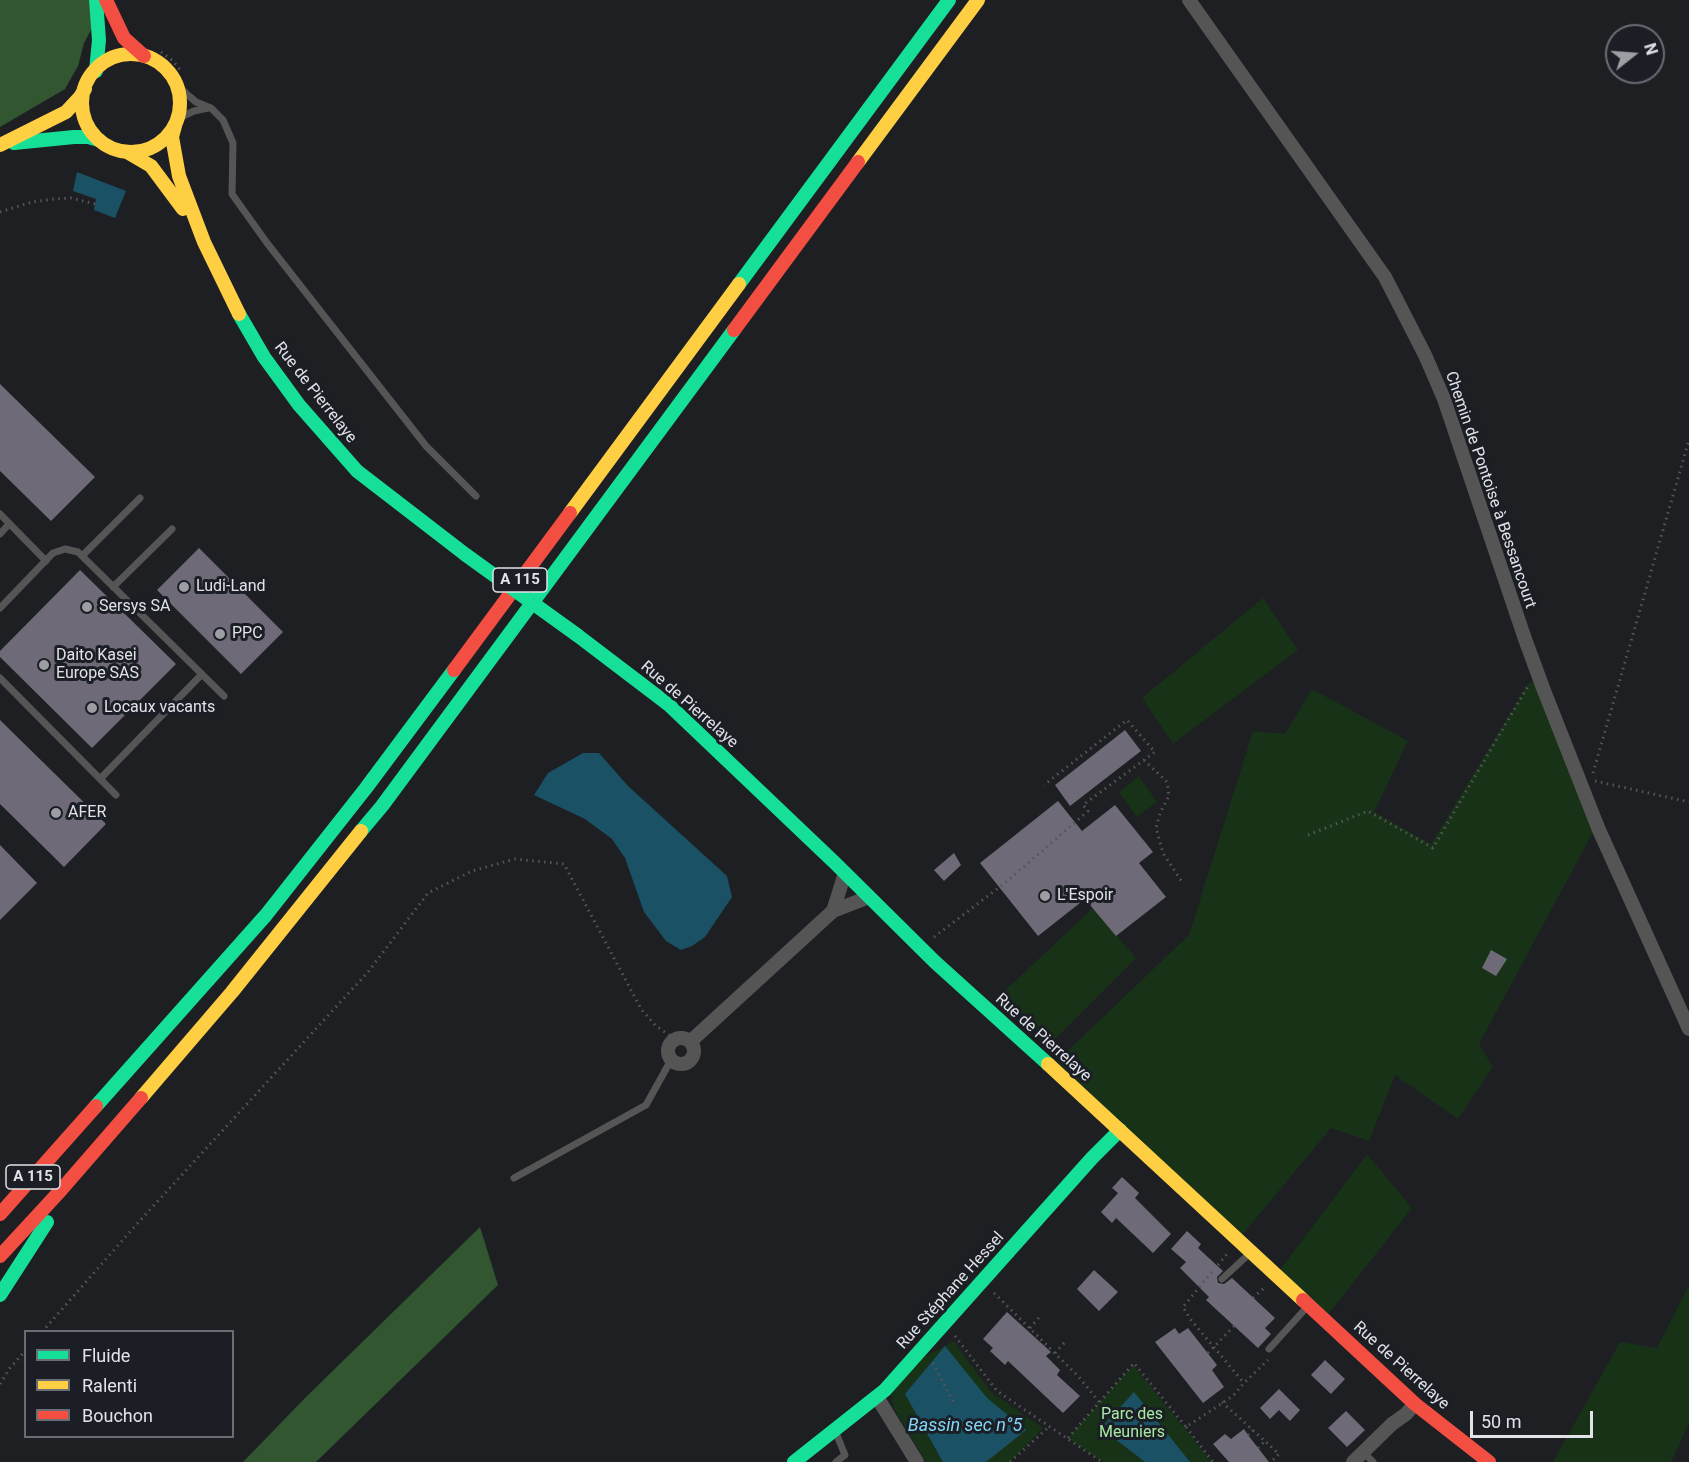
<!DOCTYPE html>
<html>
<head>
<meta charset="utf-8">
<style>
  body { margin:0 }
  #map { position:relative; width:1689px; height:1462px; overflow:hidden; background:#1d1f23; font-family:Roboto,sans-serif }
  canvas { display:block }
  .legend { position:absolute; left:24px; top:1330px; width:210px; height:108px; box-sizing:border-box; background:#1b1e25; border:2px solid #6a6d73; margin:0; padding:8px 10px; list-style:none; font-size:18px; color:#e1e3e8 }
  .legend li { display:flex; align-items:center; gap:12px; height:30px }
  .legend b { width:30px; border:2px solid #6a6d73 }
  .north { position:absolute; left:1605px; top:24px; width:60px; height:60px; box-sizing:border-box; background:#1b1e25; border:2px solid #6a6d73; border-radius:50%; rotate:73deg; font-size:16px; font-weight:700; line-height:24px; text-align:center; color:#e1e3e8 }
  .north::after { content:''; display:block; margin:auto; width:21px; height:27px; background:#9c9ea3; clip-path:polygon(50% 0,100% 100%,50% 72%,0 100%) }
  .scale { position:absolute; left:1470px; top:1411px; width:123px; height:27px; box-sizing:border-box; border:3px solid #e1e3e8; border-top:0; padding-left:8px; font-size:18px; line-height:21px; white-space:nowrap; color:#e1e3e8; -webkit-text-stroke:4px #1b1e25; paint-order:stroke }
</style>
</head>
<body>
<div id="map">
<canvas width="1689" height="1462"></canvas>
<ul class="legend">
<li><b style="height:8px;background:#16e098"></b>Fluide</li>
<li><b style="height:8px;background:#ffcf43"></b>Ralenti</li>
<li><b style="height:8px;background:#f24e42"></b>Bouchon</li>
</ul>
<div class="north">N</div>
<div class="scale">50 m</div>
</div>
<script>
const context = document.querySelector('canvas').getContext('2d');
context.lineJoin = 'round';
function paint(path, color) { context.fillStyle = color; context.fill(path, 'evenodd'); }
const toPath = rows => new Path2D(rows.map(r => 'M' + r).join(''));
function strokePath(path, color, width, dash) { context.strokeStyle = color; context.lineWidth = width; context.lineCap = dash ? 'butt' : 'round'; context.setLineDash(dash || []); context.stroke(path); }
function write(font, color, halo, rows, align = 'center') {
  context.font = font + ' Roboto,sans-serif'; context.lineWidth = 6; context.setLineDash([]); context.textBaseline = 'middle'; context.strokeStyle = halo; context.fillStyle = color; for (const [text, x, y, turn = 0] of rows) {
    context.save(); context.translate(x, y); context.rotate((+turn || 0) * Math.PI / 180); context.textAlign = isNaN(turn) ? turn : align; if (halo) context.strokeText(text, 0, 0); context.fillText(text, 0, 0); context.restore();
  }
}
paint(toPath([
  [1263,598,1298,650,1173,744,1142,698],
  [1544,676,1605,828,1592,834,1479,1044,1493,1067,1458,1119,1395,1075,1369,1141,1331,1128,1238,1240,1057,1061,1189,935,1253,731,1285,734,1312,689,1408,741,1374,812,1431,844,1528,684],
  [1139,776,1157,802,1137,817,1119,792],
  [1093,908,1136,958,1047,1047,998,997],
  [1367,1154,1412,1208,1326,1317,1276,1275],
  [1689,1285,1689,1423,1671,1462,1553,1462,1620,1342,1657,1348],
  [954,1341,990,1391,1043,1428,1010,1462,926,1462,893,1407,892,1393,913,1363],
  [1133,1365,1212,1462,1103,1462,1068,1438]
]), '#183218');
paint(toPath([
  [0,0,92,0,91,30,84,43,78,66,65,89,0,127],
  [480,1227,498,1285,316,1462,243,1462,306,1397]
]), '#315630');
paint(toPath([
  [77,172,126,191,115,218,94,210,96,199,73,191],
  [583,753,599,753,628,786,727,876,732,897,705,937,692,946,681,950,666,941,644,912,625,858,612,839,585,819,534,795,548,773],
  [945,1346,987,1398,1026,1430,986,1462,943,1462,905,1394],
  [1134,1392,1190,1462,1145,1462,1101,1428]
]), '#1a5165');
paint(toPath([
  [0,384,95,477,51,521,0,471],
  [199,548,283,632,241,674,157,590],
  [80,570,176,664,92,748,0,657,0,651],
  [0,720,106,824,64,867,0,804],
  [1125,730,1141,751,1070,806,1055,785],
  [1058,801,1082,831,1115,805,1153,852,1139,863,1166,897,1116,936,1085,899,1038,936,980,863],
  [0,845,37,883,0,920],
  [954,853,961,865,944,881,934,870],
  [1491,950,1507,959,1496,976,1482,968],
  [1122,1177,1139,1193,1135,1198,1171,1234,1153,1253,1116,1218,1112,1223,1101,1212,1118,1193,1112,1188],
  [1187,1231,1201,1244,1198,1248,1223,1271,1217,1277,1218,1283,1224,1284,1232,1278,1275,1318,1265,1328,1271,1334,1258,1348,1206,1300,1209,1297,1180,1268,1186,1262,1171,1249],
  [1094,1270,1118,1292,1099,1311,1077,1289],
  [1007,1312,1051,1352,1046,1356,1060,1370,1057,1375,1080,1396,1063,1413,1008,1361,1005,1365,990,1351,993,1348,983,1339],
  [1175,1328,1179,1334,1188,1328,1217,1365,1212,1370,1224,1387,1203,1403,1155,1342],
  [1325,1360,1345,1379,1331,1394,1311,1375],
  [1279,1389,1300,1410,1290,1421,1279,1410,1270,1419,1260,1408],
  [1346,1411,1365,1430,1347,1447,1328,1428],
  [1244,1429,1248,1435,1269,1462,1229,1462,1213,1444,1225,1434,1231,1439]
]), '#6f6a77');
strokePath(toPath([
  [161,52,172,60,182,72],
  [0,212,32,202,54,199,71,198,95,204],
  [1144,760,1167,782,1169,796,1160,813,1156,828,1163,853,1182,882],
  [1593,773,1689,440],
  [1595,781,1689,802],
  [1308,835,1368,811,1433,848,1528,686],
  [934,937,1005,883,1088,811,1083,805,1155,752,1127,720,1044,785],
  [1218,1265,1227,1254],
  [1212,1272,1183,1307,1191,1320,1244,1383],
  [994,1293,1079,1377,1099,1402],
  [1253,1298,1265,1287],
  [1030,1328,1041,1315],
  [42,1332,135,1226,368,972,428,893,472,871,515,859,564,864,641,1009,656,1026,675,1039],
  [955,1336,997,1391,1102,1462],
  [1055,1353,1066,1341],
  [1208,1353,1234,1326],
  [933,1363,955,1405],
  [0,1384,10,1368,26,1350],
  [1222,1402,1279,1454,1271,1462],
  [1186,1427,1213,1462],
  [1248,1435,1253,1430],
  [1068,1438,1134,1363,1186,1427,1233,1396,1244,1383,1268,1360],
  [1258,1448,1265,1441],
  [1010,1462,1050,1426]
]), '#565658', 3, [1.5, 4.5]);
strokePath(toPath([
  [175,83,189,96,196,102,211,108,223,120,233,143,232,194,267,243,426,446,476,496],
  [177,119,194,111,208,108],
  [0,514,46,561],
  [0,534,9,524],
  [82,556,140,498],
  [113,587,172,529],
  [0,608,53,553,65,549,78,552,224,696],
  [0,678,116,795],
  [100,779,202,674],
  [514,1178,646,1105,671,1060],
  [1222,1279,1249,1254],
  [1269,1349,1307,1307],
  [1363,1452,1373,1462],
  [836,1462,845,1455,836,1433]
]), '#565555', 7);
strokePath(toPath([
  [1189,0,1385,277,1425,355,1444,399,1525,639,1543,688,1599,830,1689,1029],
  [833,911,845,873],
  '668 1051a13 13 0 1 1 26 0a13 13 0 1 1-26 0Z',
  [691,1041,833,911,869,897],
  [877,1397,917,1462],
  [1353,1462,1392,1424,1406,1414,1415,1404]
]), '#565555', 14);
strokePath(toPath([
  [96,0,99,40,96,71],
  [14,143,74,137,88,137,99,140],
  [739,284,949,0],
  [239,314,264,357,299,405,357,471,466,555],
  [577,635,669,705,835,863,935,962,1048,1064],
  [361,831,382,806,734,330],
  [96,1106,266,915,366,788,454,670],
  [0,1295,47,1222],
  [794,1462,885,1390,1092,1158,1120,1130]
]), '#16e098', 14);
strokePath(toPath([
  '82 103a49 49 0 1 1 98 0a49 49 0 1 1-98 0Z',
  [175,126,172,137,179,176,204,242,239,314],
  [0,145,66,112,80,97,85,89],
  [127,152,151,166,183,209],
  [858,162,978,0],
  [570,513,739,284],
  [1048,1064,1303,1300],
  [141,1098,232,992,361,831]
]), '#ffcf43', 14);
strokePath(toPath([
  [106,0,124,38,144,56],
  [734,330,858,162],
  [454,670,570,513],
  [0,1214,96,1106],
  [0,1256,61,1190,141,1098],
  [1303,1300,1415,1404,1489,1462]
]), '#f24e42', 14);
strokePath(toPath([
  [466,555,577,635]
]), '#16e098', 14);
for (const [x, y, r, color] of [
  [184,587,6,"#9c9ea3"],
  [87,607,6,"#9c9ea3"],
  [220,634,6,"#9c9ea3"],
  [44,665,6,"#9c9ea3"],
  [92,708,6,"#9c9ea3"],
  [56,813,6,"#9c9ea3"],
  [1045,896,6,"#9c9ea3"]
]) { const dot = new Path2D(); dot.arc(x, y, r, 0, 2 * Math.PI); context.fillStyle = color; context.fill(dot); strokePath(dot, '#1b1e25', 2); }
for (const [x, y, w] of [
  [520,580,54],
  [33,1177,54]
]) { const box = new Path2D(); box.roundRect(x - w / 2, y - 12, w, 24, 4.5); context.fillStyle = '#1b1e25'; context.fill(box); strokePath(box, '#e1e3e8', 1.5); }
write('bold 15px', '#e1e3e8', null, [
  ["A 115",520,580],
  ["A 115",33,1177]
]);
write('16px', '#e1e3e8', '#1b1e25', [
  ["Rue de Pierrelaye",315,393,52],
  ["Chemin de Pontoise à Bessancourt",1490,490,71],
  ["Rue de Pierrelaye",689,705,41],
  ["Rue de Pierrelaye",1043,1038,42],
  ["Rue Stéphane Hessel",951,1291,-48],
  ["Rue de Pierrelaye",1401,1366,42]
]);
write('16px', '#e1e3e8', '#1b1e25', [
  ["Ludi-Land",196,587],
  ["Sersys SA",99,607],
  ["PPC",232,634],
  ["Daito Kasei",56,656],
  ["Europe SAS",56,674],
  ["Locaux vacants",104,708],
  ["AFER",68,813],
  ["L'Espoir",1057,896]
], 'left');
write('16px', '#a8eaa4', '#1b1e25', [
  ["Parc des",1132,1415],
  ["Meuniers",1132,1433]
]);
write('italic 18px', '#83d7f7', '#1b1e25', [
  ["Bassin sec n°5",965,1426]
]);
</script>
</body>
</html>
